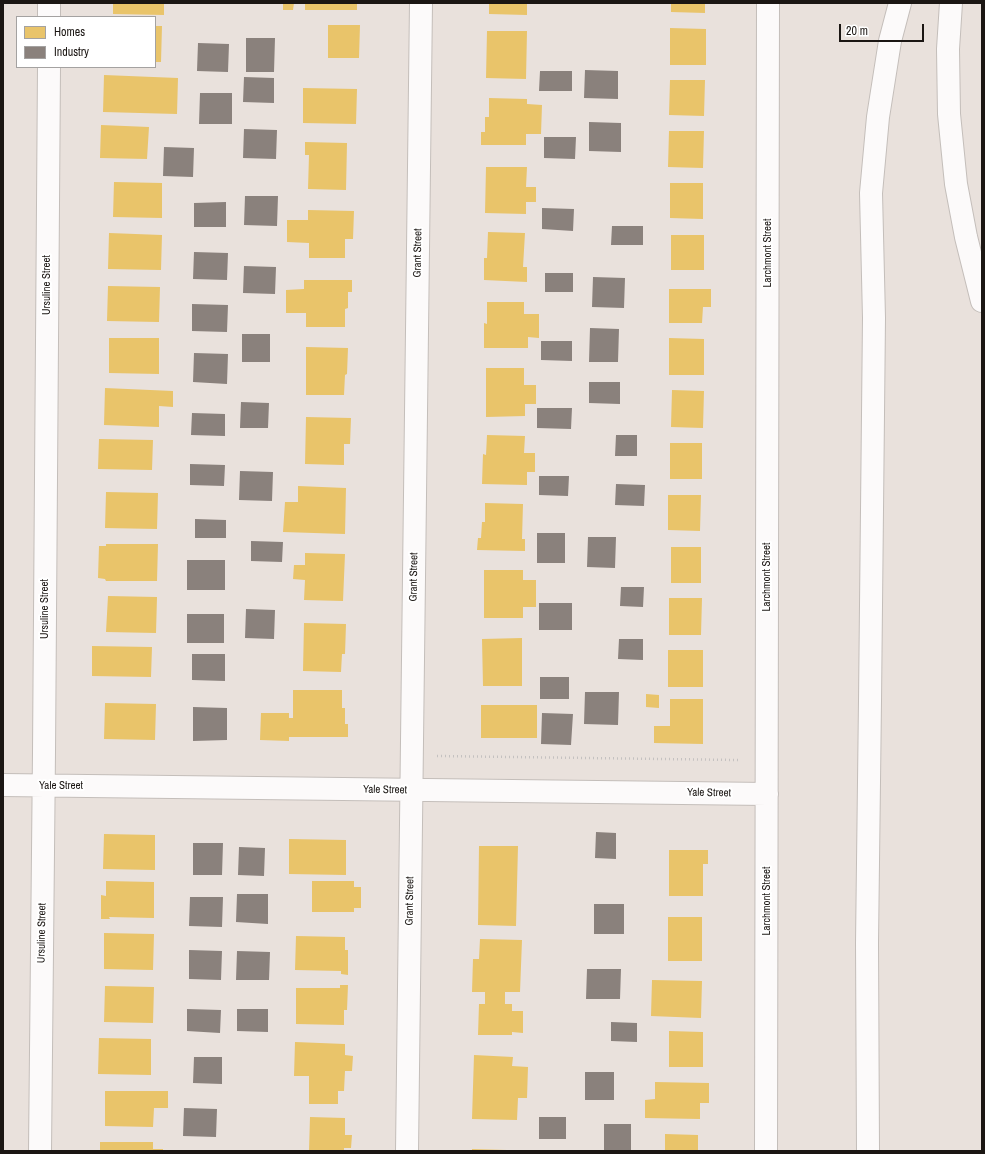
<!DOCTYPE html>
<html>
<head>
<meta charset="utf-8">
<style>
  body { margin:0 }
  #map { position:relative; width:985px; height:1154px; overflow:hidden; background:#e9e1dc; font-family:"Archivo Narrow",sans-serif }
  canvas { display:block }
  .frame { position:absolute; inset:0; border:4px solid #1b1613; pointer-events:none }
  .legend { position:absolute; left:16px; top:16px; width:140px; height:52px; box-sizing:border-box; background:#fff; border:1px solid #a4a2a1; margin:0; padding:5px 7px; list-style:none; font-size:12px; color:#1b1613 }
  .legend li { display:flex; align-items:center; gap:8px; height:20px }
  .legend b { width:20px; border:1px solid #a4a2a1 }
  .scale { position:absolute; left:839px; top:24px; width:85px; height:18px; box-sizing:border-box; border:2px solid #1b1613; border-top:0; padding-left:5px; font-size:12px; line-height:14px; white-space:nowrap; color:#1b1613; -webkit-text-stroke:3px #fff; paint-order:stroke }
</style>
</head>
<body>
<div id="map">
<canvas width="985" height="1154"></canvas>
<div class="frame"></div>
<ul class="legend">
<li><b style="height:11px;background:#e9c46a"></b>Homes</li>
<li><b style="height:11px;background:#8a817c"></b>Industry</li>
</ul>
<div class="scale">20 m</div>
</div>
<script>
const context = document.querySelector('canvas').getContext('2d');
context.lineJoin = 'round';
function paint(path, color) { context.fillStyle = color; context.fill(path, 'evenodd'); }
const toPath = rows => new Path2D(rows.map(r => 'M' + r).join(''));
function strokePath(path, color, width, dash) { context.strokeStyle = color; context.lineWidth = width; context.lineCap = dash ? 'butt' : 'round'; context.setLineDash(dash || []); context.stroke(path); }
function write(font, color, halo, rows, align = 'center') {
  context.font = font + ' "Archivo Narrow",sans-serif'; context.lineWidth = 4; context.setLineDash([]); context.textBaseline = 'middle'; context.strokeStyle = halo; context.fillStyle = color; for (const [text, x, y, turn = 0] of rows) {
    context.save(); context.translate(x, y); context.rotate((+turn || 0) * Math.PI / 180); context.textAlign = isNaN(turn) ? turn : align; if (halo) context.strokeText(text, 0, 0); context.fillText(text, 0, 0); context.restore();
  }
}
paint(toPath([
  [113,3,164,3,164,15,113,14],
  [283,3,294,3,293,10,283,10],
  [305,3,357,3,357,10,305,10],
  [489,3,527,3,527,15,489,14],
  [671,3,705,3,705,13,671,12],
  [328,25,360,25,359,58,328,58],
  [155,26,162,26,161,62,155,62],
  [670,28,706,29,706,65,670,65],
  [487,31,527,31,526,79,486,78],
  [104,75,178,78,177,114,103,112],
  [670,80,705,80,704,116,669,115],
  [303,88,357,89,356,124,303,123],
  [489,98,527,99,527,104,542,105,541,134,526,134,526,145,481,145,481,132,485,132,485,117,489,117],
  [101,125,149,127,147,159,100,158],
  [669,131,704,131,703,168,668,167],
  [305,142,347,143,346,190,308,189,309,155,305,155],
  [486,167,527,167,526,187,536,187,536,202,526,202,526,214,485,213],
  [114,182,162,183,162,218,113,217],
  [670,183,703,183,703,219,670,218],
  [308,210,354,211,353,239,345,239,345,258,309,258,309,243,287,242,287,220,308,220],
  [488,232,525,233,523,267,527,267,527,282,484,280,484,258,487,258],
  [109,233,162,235,161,270,108,269],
  [671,235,704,235,704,270,671,270],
  [304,280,352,280,352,292,348,292,348,308,345,309,345,327,306,327,306,313,286,313,286,290,304,289],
  [108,286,160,287,159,322,107,321],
  [669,289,711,289,711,307,703,307,702,323,669,323],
  [487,302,524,302,524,314,539,314,539,338,528,337,528,348,484,348,484,323,487,324],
  [109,338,159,338,159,374,109,373],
  [669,338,704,339,704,375,669,375],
  [306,347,348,348,347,374,345,375,344,395,306,395],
  [486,368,524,368,524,385,536,385,536,404,525,404,525,416,486,417],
  [105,388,173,391,173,407,159,406,159,427,104,425],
  [672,390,704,391,703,428,671,427],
  [306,417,351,418,350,444,344,444,344,465,305,464],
  [487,435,525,436,524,453,535,453,535,472,527,472,527,485,482,484,483,454,486,455],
  [99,439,153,440,152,470,98,469],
  [670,443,702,443,702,479,670,479],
  [298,486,346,488,345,534,283,532,285,502,298,502],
  [106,492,158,493,157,529,105,528],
  [668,495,701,495,700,531,668,530],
  [485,503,523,504,522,539,525,539,525,551,477,550,478,538,481,538,482,522,485,522],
  [106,544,158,544,157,581,106,581,105,579,98,578,99,546,106,546],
  [671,547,701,547,701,583,671,583],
  [305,553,345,554,343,601,304,600,305,580,293,579,294,565,305,565],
  [484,570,523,570,523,580,536,580,536,607,523,607,523,618,484,618],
  [108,596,157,597,156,633,106,632],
  [669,598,702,598,701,635,669,635],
  [304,623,346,624,345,654,342,654,341,672,303,671],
  [522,638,522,686,483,686,482,639],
  [92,646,152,647,151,677,92,676],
  [668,650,703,650,703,687,668,687],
  [293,690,342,690,342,708,345,708,345,724,348,724,348,737,289,737,289,741,260,740,261,713,289,713,289,718,293,718],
  [646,694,659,695,659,708,646,707],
  [670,699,703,699,703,744,654,743,654,726,670,726],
  [105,703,156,704,155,740,104,739],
  [481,705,537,705,537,738,481,738],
  [104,834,155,835,155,870,103,869],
  [289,839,346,840,346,875,289,874],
  [479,846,518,846,516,926,478,925],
  [669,850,708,850,708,864,703,864,703,896,669,896],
  [106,881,154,882,154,918,109,917,110,919,101,919,101,895,106,896],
  [312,881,354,881,354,887,361,887,361,908,354,908,354,912,312,912],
  [668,917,702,917,702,961,668,961],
  [104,933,154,934,153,970,104,969],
  [296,936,345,937,345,950,348,950,348,975,341,974,341,971,295,970],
  [480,939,522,940,520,992,505,992,505,1004,512,1004,512,1011,523,1011,523,1033,512,1032,512,1035,478,1035,479,1004,485,1004,485,992,472,992,473,959,479,959],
  [652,980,702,981,701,1018,651,1016],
  [340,985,348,985,347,1010,344,1010,344,1025,296,1024,296,988,340,988],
  [105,986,154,987,153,1023,104,1022],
  [669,1031,703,1032,703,1067,669,1067],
  [99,1038,151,1039,151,1075,98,1074],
  [295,1042,345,1044,345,1055,353,1056,352,1071,345,1071,344,1091,338,1091,338,1104,309,1104,309,1076,294,1076],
  [474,1055,513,1057,512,1066,528,1067,527,1098,518,1098,517,1120,472,1119],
  [655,1082,709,1083,709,1103,700,1103,700,1119,645,1118,645,1100,655,1099],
  [105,1091,168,1091,168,1108,154,1108,153,1127,105,1126],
  [310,1117,345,1118,345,1135,352,1135,351,1148,344,1148,344,1151,309,1151],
  [665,1134,698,1135,698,1151,665,1151],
  [100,1142,153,1142,153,1149,163,1149,163,1151,100,1151],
  [472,1149,507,1150,507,1151,472,1151]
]), '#e9c46a');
paint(toPath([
  [246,38,275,38,274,72,246,72],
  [198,43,229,44,228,72,197,71],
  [585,70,618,71,618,99,584,98],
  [540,71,572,71,572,91,539,91],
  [244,77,274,78,274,103,243,102],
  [200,93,232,93,232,124,199,124],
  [589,122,621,123,621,152,589,151],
  [244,129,277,130,276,159,243,158],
  [544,137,576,137,575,159,544,158],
  [164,147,194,148,193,177,163,176],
  [245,196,278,196,277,226,244,225],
  [226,202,226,227,194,227,194,203],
  [542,208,574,209,573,231,542,229],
  [612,226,643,226,643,245,611,245],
  [194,252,228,253,227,280,193,279],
  [244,266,276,267,275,294,243,293],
  [545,273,573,273,573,292,545,292],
  [593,277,625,278,624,308,592,307],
  [192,304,228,305,227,332,192,331],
  [590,328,619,329,618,362,589,362],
  [242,334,270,334,270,362,242,362],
  [541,341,572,341,572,361,541,360],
  [194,353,228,354,227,384,193,382],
  [589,382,620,382,620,404,589,403],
  [241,402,269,403,268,428,240,428],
  [537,408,572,408,571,429,537,428],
  [192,413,225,414,225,436,191,435],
  [616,435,637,435,637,456,615,456],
  [190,464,225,465,224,486,190,485],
  [240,471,273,472,272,501,239,500],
  [539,476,569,476,568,496,539,495],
  [616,484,645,485,644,506,615,505],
  [195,519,226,520,226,538,195,538],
  [537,533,565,533,565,563,537,563],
  [588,537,616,537,615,568,587,567],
  [251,541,283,542,282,562,251,561],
  [187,560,225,560,225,590,187,590],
  [621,587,644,587,643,607,620,606],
  [539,603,572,603,572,630,539,630],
  [246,609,275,610,274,639,245,638],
  [187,614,224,614,224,643,187,643],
  [619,639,643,639,643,660,618,659],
  [192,654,225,654,225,681,192,680],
  [540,677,569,677,569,699,540,699],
  [585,692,619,692,618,725,584,724],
  [193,707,227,708,227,740,193,741],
  [542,713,573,714,571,745,541,744],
  [596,832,616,833,616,859,595,858],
  [193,843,223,843,222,875,193,875],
  [239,847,265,848,264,876,238,875],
  [237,894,268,894,268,924,236,922],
  [190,897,223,897,222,927,189,926],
  [594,904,624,904,624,934,594,934],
  [189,950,222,951,221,980,189,979],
  [237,951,270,952,269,980,236,980],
  [587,969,621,969,620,999,586,999],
  [187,1009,221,1010,220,1033,187,1031],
  [237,1009,268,1009,268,1032,237,1031],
  [611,1022,637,1023,637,1042,611,1041],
  [194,1057,222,1057,222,1084,193,1083],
  [585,1072,614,1072,614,1100,585,1100],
  [184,1108,217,1109,216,1137,183,1136],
  [539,1117,566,1117,566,1139,539,1139],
  [604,1124,631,1124,631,1151,604,1151]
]), '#8a817c');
const street = toPath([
  [49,17,49,3],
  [3,785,767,794],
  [40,1151,44,752,49,67],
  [407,1151,421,3],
  [766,1151,768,3]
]);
const highway = toPath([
  [951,3,948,49,949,114,956,184,966,237,982,301],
  [868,1151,867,943,870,701,874,318,871,193,878,117,890,41,900,3]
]);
strokePath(street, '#c4beba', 24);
strokePath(highway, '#c4beba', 24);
strokePath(toPath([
  [437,756,738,760]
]), '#c4c1c0', 2.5, [1, 3]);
strokePath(street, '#fcfafa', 22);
strokePath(highway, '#fcfafa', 22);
write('11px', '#1b1613', '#fff', [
  ["Grant Street",418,253,-89],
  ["Larchmont Street",768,253,-90],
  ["Ursuline Street",47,285,-90],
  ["Grant Street",414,577,-89],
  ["Larchmont Street",767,577,-90],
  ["Ursuline Street",45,609,-90],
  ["Yale Street",61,786],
  ["Yale Street",385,790,1],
  ["Yale Street",709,793,1],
  ["Grant Street",410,901,-89],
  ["Larchmont Street",767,901,-90],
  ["Ursuline Street",42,933,-89]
]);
</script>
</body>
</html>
